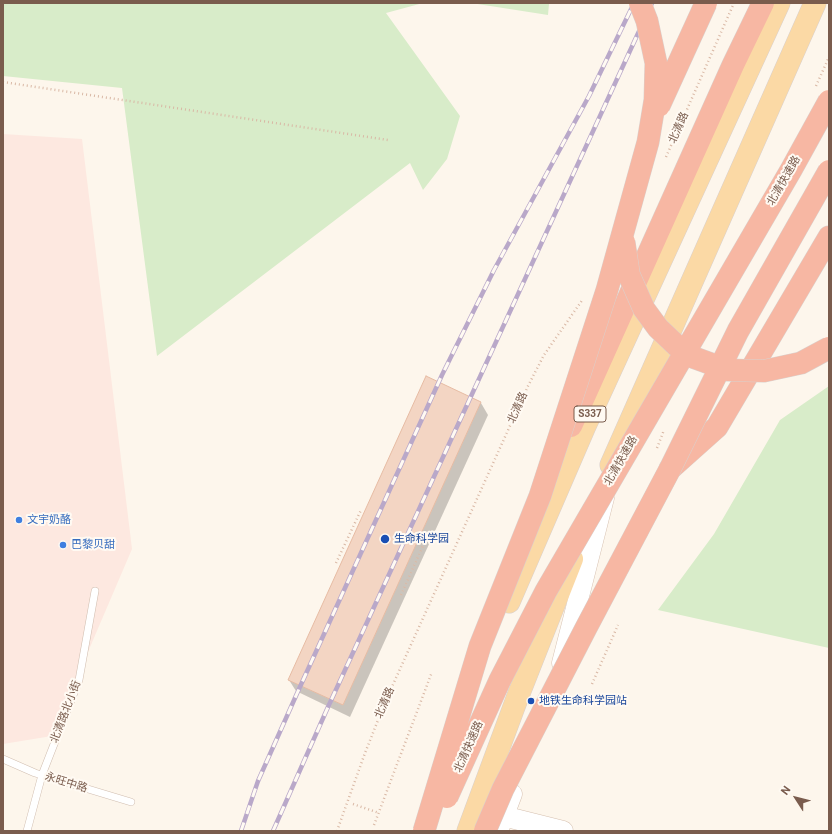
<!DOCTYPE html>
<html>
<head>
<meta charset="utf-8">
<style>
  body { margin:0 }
  #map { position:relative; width:832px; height:834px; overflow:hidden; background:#fdf6ec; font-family:Roboto,sans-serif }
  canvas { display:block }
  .frame { position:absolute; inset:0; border:4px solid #7a5c4d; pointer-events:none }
  .north { position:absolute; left:776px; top:778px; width:40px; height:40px; -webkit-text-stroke:3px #fffaf3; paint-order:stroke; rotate:306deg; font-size:11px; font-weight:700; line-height:16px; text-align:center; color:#7a5c4d }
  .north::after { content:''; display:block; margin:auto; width:14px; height:18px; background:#7a5c4d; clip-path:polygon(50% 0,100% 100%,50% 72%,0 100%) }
</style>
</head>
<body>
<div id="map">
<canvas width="832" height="834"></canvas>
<div class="frame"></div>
<div class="north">N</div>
</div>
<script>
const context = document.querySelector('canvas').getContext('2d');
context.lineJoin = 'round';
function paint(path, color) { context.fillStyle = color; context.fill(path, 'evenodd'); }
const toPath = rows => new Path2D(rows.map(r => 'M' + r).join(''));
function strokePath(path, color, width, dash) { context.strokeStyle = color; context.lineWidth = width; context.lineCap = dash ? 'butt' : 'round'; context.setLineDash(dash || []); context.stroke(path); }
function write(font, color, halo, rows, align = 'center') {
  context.font = font + ' Roboto,"Noto Sans SC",sans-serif'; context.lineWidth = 4; context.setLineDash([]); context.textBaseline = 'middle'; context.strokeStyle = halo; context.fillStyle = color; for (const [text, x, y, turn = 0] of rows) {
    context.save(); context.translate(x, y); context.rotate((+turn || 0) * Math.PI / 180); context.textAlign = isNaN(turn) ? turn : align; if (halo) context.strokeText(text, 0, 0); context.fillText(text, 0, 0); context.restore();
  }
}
paint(toPath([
  [3,134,82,139,132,549,52,736,3,744]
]), '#fde8e0');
paint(toPath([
  [3,3,423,3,386,13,460,116,447,159,423,190,410,163,157,356,122,88,3,76],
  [471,3,543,3,549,4,548,15],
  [829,386,829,648,658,610,714,534,780,420]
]), '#d8ecc9');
paint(toPath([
  [426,377,481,403,488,415,350,717,296,691,289,680]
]), '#0003');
const building = toPath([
  [426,376,481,402,343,705,288,680,426,376]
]);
paint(building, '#f3d5c3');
strokePath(building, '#e6bba3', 1);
const lane = toPath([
  [3,759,35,773,131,802],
  [27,831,42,775,79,680,95,591]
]);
const secondary = toPath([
  [562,663,604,498],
  [503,816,563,831],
  [498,831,512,794]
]);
const primary = toPath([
  [611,465,815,3],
  [509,602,585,426,779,3],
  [468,831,518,696,572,559]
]);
const highway = toPath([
  [571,426,733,65,763,3],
  [670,469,717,427,829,237]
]);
strokePath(lane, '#d1beb0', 8);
strokePath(secondary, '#d6c0b0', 21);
strokePath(primary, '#dad1cd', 23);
strokePath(highway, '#dad1cd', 23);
strokePath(toPath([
  [3,82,388,140],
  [816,86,829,57],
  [666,157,734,3],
  [657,448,664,430],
  [336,563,361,510],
  [401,595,426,539],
  [592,684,618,625],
  [353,804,379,813],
  [374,825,432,672],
  [337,831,365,753,386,700,528,386,544,355,583,299]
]), '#d9b8a5', 2.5, [1, 3]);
strokePath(lane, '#fff', 7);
strokePath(secondary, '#fff', 20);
strokePath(primary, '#fbd9a5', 22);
strokePath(highway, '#f7b7a3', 22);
const rail = toPath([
  [241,831,258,781,299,689,442,375,494,270,589,96,634,3],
  [273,831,328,707,652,3]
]);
strokePath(rail, '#b9a8c9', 4.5);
strokePath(rail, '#fffaf3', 3, [9]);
const highwayBridge = toPath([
  [659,106,706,3],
  [624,242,629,275,644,309,658,328,677,346,695,358,728,370,764,371,801,363,829,348],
  [447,797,500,680,546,591,791,170,829,101],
  [424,831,480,646,540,496,607,290,648,142,655,100,656,63,647,21,640,3],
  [485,831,503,789,586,628,670,469,738,331,829,171]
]);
strokePath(highwayBridge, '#dad1cd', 23, []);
strokePath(highwayBridge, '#f7b7a3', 22);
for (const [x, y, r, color] of [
  [19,520,4,"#3f7fe0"],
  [385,539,5,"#1a4fb4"],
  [63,545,4,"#3f7fe0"],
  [531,701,4,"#1a4fb4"]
]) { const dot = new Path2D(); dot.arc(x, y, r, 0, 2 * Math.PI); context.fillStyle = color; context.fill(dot); strokePath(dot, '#fffaf3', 1.5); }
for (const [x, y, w] of [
  [590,414,32]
]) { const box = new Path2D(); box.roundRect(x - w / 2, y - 8, w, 16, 3); context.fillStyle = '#fffaf3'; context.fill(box); strokePath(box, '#7a5c4d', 1); }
write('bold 10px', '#7a5c4d', null, [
  ["S337",590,414]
]);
write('11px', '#7a5c4d', '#fffaf3', [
  ["北清路",679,128,-66],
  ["北清快速路",784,181,-60],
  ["北清路",518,408,-66],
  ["北清快速路",621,461,-60],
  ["北清路",385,703,-67],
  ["北清路北小街",66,712,-69],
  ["北清快速路",469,747,-66],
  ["永旺中路",66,783,17]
]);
write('11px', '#366cbe', '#fffaf3', [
  ["文宇奶酪",27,520],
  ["巴黎贝甜",71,545]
], 'left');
write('11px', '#164399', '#fffaf3', [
  ["生命科学园",394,539],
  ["地铁生命科学园站",539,701]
], 'left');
</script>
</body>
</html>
